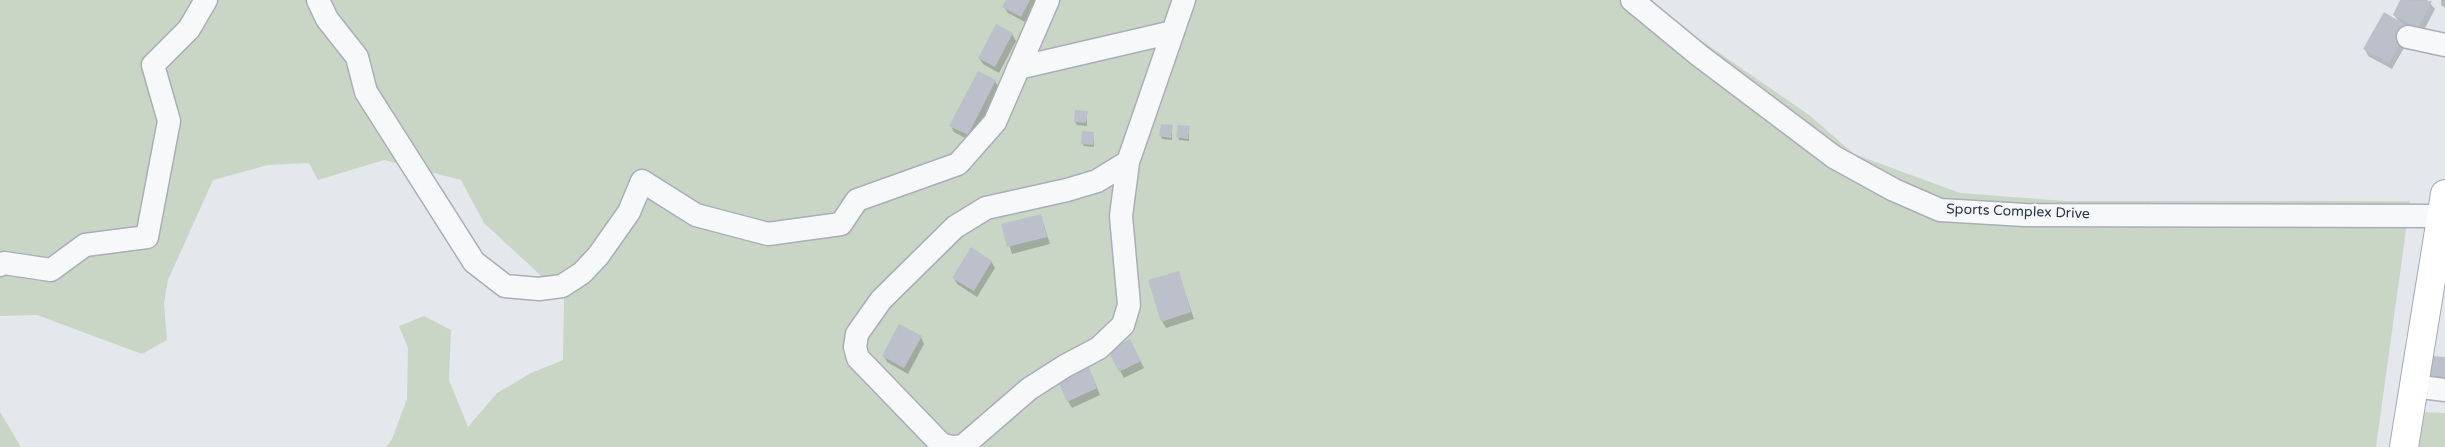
<!DOCTYPE html>
<html>
<head>
<meta charset="utf-8">
<style>
  body { margin:0 }
  canvas { display:block; background:#e4e7ec }
</style>
</head>
<body>
<canvas width="2445" height="447"></canvas>
<script>
const context = document.querySelector('canvas').getContext('2d');
context.lineJoin = 'round';
function paint(path, color) { context.fillStyle = color; context.fill(path, 'evenodd'); }
const toPath = rows => new Path2D(rows.map(r => 'M' + r).join(''));
function strokePath(path, color, width, dash) { context.strokeStyle = color; context.lineWidth = width; context.lineCap = dash ? 'butt' : 'round'; context.setLineDash(dash || []); context.stroke(path); }
function write(font, color, halo, rows, align = 'center') {
  context.font = font + ' "Varela Round",sans-serif'; context.lineWidth = 5; context.setLineDash([]); context.textBaseline = 'middle'; context.strokeStyle = halo; context.fillStyle = color; for (const [text, x, y, turn = 0] of rows) {
    context.save(); context.translate(x, y); context.rotate((+turn || 0) * Math.PI / 180); context.textAlign = isNaN(turn) ? turn : align; if (halo) context.strokeText(text, 0, 0); context.fillText(text, 0, 0); context.restore();
  }
}
paint(toPath([
  [0,0,1651,0,1670,19,1809,115,1854,154,1960,193,2065,201,2410,201,2376,447,386,447,392,439,407,399,408,348,399,326,424,316,451,330,449,380,468,427,497,393,531,373,563,360,564,297,484,223,461,180,384,160,318,180,309,163,268,165,213,180,168,280,164,303,167,340,142,354,37,315,0,316],
  [0,412,21,447,0,447],
  [2421,412,2445,413,2445,447,2416,447]
]), '#c9d6c5');
paint(toPath([
  [1007,0,1037,0,1025,22,1008,13,1004,7],
  [2402,0,2427,0,2435,9,2422,34,2412,34,2392,69,2368,56,2365,49,2399,22,2394,15],
  [2441,0,2445,0,2445,8,2441,5],
  [1012,34,1016,41,999,73,983,64,979,58],
  [995,81,999,88,971,141,954,132,951,126],
  [1087,112,1087,126,1077,125,1075,122],
  [1172,126,1172,140,1162,139,1161,136],
  [1189,127,1189,141,1179,140,1178,137],
  [1093,134,1094,147,1084,146,1082,143],
  [1041,216,1050,244,1012,254,1003,225],
  [991,261,995,268,977,297,957,284,954,278],
  [1178,272,1194,319,1166,328,1162,321],
  [921,337,924,344,908,374,887,362,884,356],
  [1133,347,1144,368,1124,378,1110,351],
  [1092,375,1100,395,1072,408,1068,401]
]), '#0003');
paint(toPath([
  [1006,0,1030,0,1021,17,1002,7],
  [2400,0,2432,1,2418,28,2393,15],
  [2384,12,2409,27,2389,63,2363,49],
  [996,24,1013,33,995,67,978,58],
  [978,71,996,80,968,135,949,126],
  [1075,110,1088,111,1086,123,1074,122],
  [1161,124,1173,125,1171,138,1159,136],
  [1178,125,1190,126,1188,139,1176,137],
  [1082,131,1094,132,1093,145,1081,144],
  [1041,214,1047,237,1007,247,1001,224],
  [971,247,992,261,974,291,952,278],
  [1179,271,1191,312,1161,322,1148,280],
  [899,324,922,336,904,368,882,356],
  [1130,339,1141,361,1119,372,1108,350],
  [2432,356,2445,357,2445,383,2429,381],
  [1089,367,1097,388,1067,402,1058,381]
]), '#bbc0ca');
const minor = toPath([
  [318,0,327,19,357,57,366,92,474,262,505,286,539,289,562,286,582,273,598,256,629,212,642,181,696,215,768,234,841,224,857,200,958,164,995,122,1048,0],
  [1632,0,1700,56,1834,157,1894,190,1940,210,2025,215,2441,216],
  [2408,37,2445,45],
  [1018,68,1173,32],
  [0,265,4,263,51,270,85,245,147,237,169,121,153,65,189,29,206,0],
  [2414,386,2445,390],
  [951,447,941,444,858,358,855,347,857,334,881,300,955,227,986,208,1067,190,1097,181,1128,162],
  [955,447,963,446,1029,389,1065,366,1099,348,1123,325,1129,305,1121,216,1128,162,1184,0]
]);
const major = toPath([
  [2404,447,2445,194]
]);
strokePath(minor, '#a9aeb7', 25);
strokePath(major, '#a3abb8', 30);
strokePath(minor, '#f7f8fa', 22);
strokePath(major, '#fff', 28);
write('14px', '#2b3445', '#f4f6f9', [
  ["Sports Complex Drive",2018,212,2]
]);
</script>
</body>
</html>
